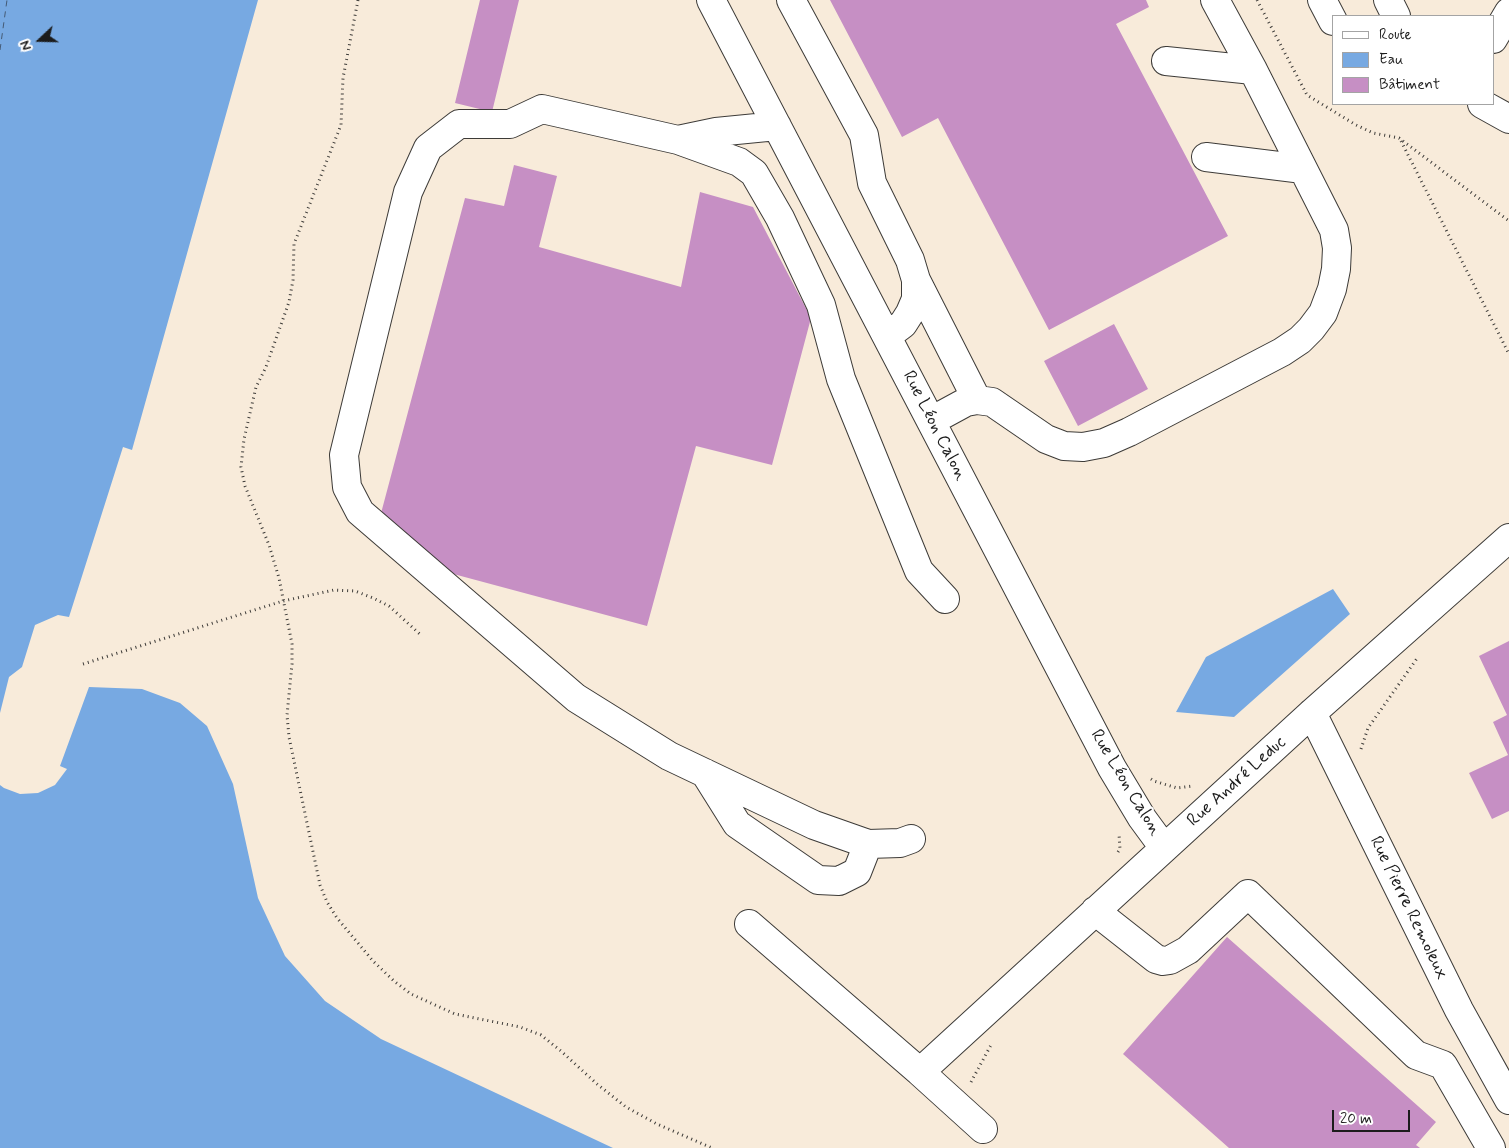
<!DOCTYPE html>
<html>
<head>
<meta charset="utf-8">
<style>
  body { margin:0 }
  #map { position:relative; width:1509px; height:1148px; overflow:hidden; background:#f8ebda; font-family:Mynerve,sans-serif }
  canvas { display:block }
  .legend { position:absolute; left:1332px; top:15px; width:162px; height:90px; box-sizing:border-box; background:#fff; border:1px solid #a4a4a4; margin:0; padding:6px 9px; list-style:none; font-size:15px; color:#1c1c1c }
  .legend li { display:flex; align-items:center; gap:10px; height:25px }
  .legend b { width:25px; border:1px solid #a4a4a4 }
  .north { position:absolute; left:15px; top:15px; width:50px; height:50px; -webkit-text-stroke:4px #fff; paint-order:stroke; rotate:249deg; font-size:14px; font-weight:700; line-height:20px; text-align:center; color:#1c1c1c }
  .north::after { content:''; display:block; margin:auto; width:18px; height:22px; background:#1c1c1c; clip-path:polygon(50% 0,100% 100%,50% 72%,0 100%) }
  .scale { position:absolute; left:1332px; top:1110px; width:78px; height:22px; box-sizing:border-box; border:2px solid #1c1c1c; border-top:0; padding-left:6px; font-size:15px; line-height:18px; white-space:nowrap; color:#1c1c1c; -webkit-text-stroke:4px #fff; paint-order:stroke }
</style>
</head>
<body>
<div id="map">
<canvas width="1509" height="1148"></canvas>
<ul class="legend">
<li><b style="height:6px;background:#fff"></b>Route</li>
<li><b style="height:14px;background:#77a9e2"></b>Eau</li>
<li><b style="height:14px;background:#c68fc4"></b>Bâtiment</li>
</ul>
<div class="north">N</div>
<div class="scale">20 m</div>
</div>
<script>
const context = document.querySelector('canvas').getContext('2d');
context.lineJoin = 'round';
function paint(path, color) { context.fillStyle = color; context.fill(path, 'evenodd'); }
const toPath = rows => new Path2D(rows.map(r => 'M' + r).join(''));
function strokePath(path, color, width, dash) { context.strokeStyle = color; context.lineWidth = width; context.lineCap = dash ? 'butt' : 'round'; context.setLineDash(dash || []); context.stroke(path); }
function write(font, color, halo, rows, align = 'center') {
  context.font = font + ' Mynerve,sans-serif'; context.lineWidth = 4; context.setLineDash([]); context.textBaseline = 'middle'; context.strokeStyle = halo; context.fillStyle = color; for (const [text, x, y, turn = 0] of rows) {
    context.save(); context.translate(x, y); context.rotate((+turn || 0) * Math.PI / 180); context.textAlign = isNaN(turn) ? turn : align; if (halo) context.strokeText(text, 0, 0); context.fillText(text, 0, 0); context.restore();
  }
}
paint(toPath([
  [0,0,258,0,132,450,123,447,69,617,58,615,35,625,22,667,9,677,0,713],
  [1333,589,1350,614,1234,717,1176,712,1206,657],
  [89,687,142,689,180,703,207,726,233,784,258,898,285,956,325,1001,381,1039,613,1148,0,1148,0,785,4,788,20,794,38,793,55,785,67,769,60,766]
]), '#77a9e2');
strokePath(toPath([
  [0,50,7,0]
]), '#455b75', 1, [6, 5]);
paint(toPath([
  [480,0,519,0,492,112,455,103],
  [830,0,1146,0,1149,7,1116,24,1228,236,1049,330,938,118,902,137],
  [514,165,557,176,539,247,681,287,700,192,753,207,811,318,772,465,696,446,647,626,446,572,380,517,465,198,504,206],
  [1114,324,1148,389,1078,426,1044,361],
  [1509,641,1509,811,1492,819,1469,773,1508,755,1493,722,1507,715,1479,656],
  [1227,937,1436,1122,1416,1145,1420,1148,1229,1148,1123,1054]
]), '#c68fc4');
const minor = toPath([
  [711,0,1112,768,1142,818,1164,848],
  [791,0,864,135,872,183,910,260,916,280,916,299,910,313,903,324,887,336],
  [1322,0,1333,21],
  [1388,0,1396,16],
  [1493,39,1509,12],
  [1166,61,1253,70],
  [1482,104,1509,119],
  [678,140,716,132,777,126],
  [1206,157,1303,169],
  [916,280,977,400],
  [931,421,966,402,977,400,992,402,1046,439,1064,446,1083,447,1104,443,1129,432,1282,352,1300,340,1311,329,1323,313,1332,289,1336,269,1337,248,1334,230,1253,70,1215,0],
  [1312,713,1459,1010,1509,1100],
  [705,773,737,824,818,880,839,881,857,872,868,844],
  [911,839,900,843,868,844,814,825,669,756,576,698,360,512,347,487,344,455,408,192,428,148,459,124,510,124,542,109,678,140,739,162,754,173,780,218,821,305,841,379,919,571,945,599],
  [1095,911,1156,959,1163,961,1170,960,1188,950,1248,894,1416,1055,1443,1065,1491,1148],
  [749,924,920,1072],
  [983,1129,920,1072,1312,713,1509,538]
]);
strokePath(minor, '#3d3b38', 30);
strokePath(toPath([
  [358,0,343,78,341,125,294,244,293,280,289,302,266,367,256,387,244,439,241,467,245,486,269,545,279,578,292,644,292,664,287,715,289,737,320,885,327,902,337,918,373,961,394,981,411,994,455,1014,520,1027,541,1035,561,1051,597,1084,626,1107,657,1124,712,1148],
  [1257,0,1307,95,1356,125,1373,133,1399,138,1509,221],
  [1401,141,1509,354],
  [83,664,283,601,334,590,355,591,373,598,389,606,422,636],
  [1361,749,1368,728,1418,657],
  [1151,779,1154,781,1177,788,1193,786],
  [1118,852,1120,849,1119,834],
  [971,1082,991,1045]
]), '#3d3b38', 3, [1, 4]);
strokePath(minor, '#fff', 28);
write('18px', '#1c1c1c', '#fff', [
  ["Rue Léon Calon",934,426,63],
  ["Rue André Leduc",1237,782,-42],
  ["Rue Léon Calon",1125,783,59],
  ["Rue Pierre Remoleux",1408,908,64]
]);
</script>
</body>
</html>
